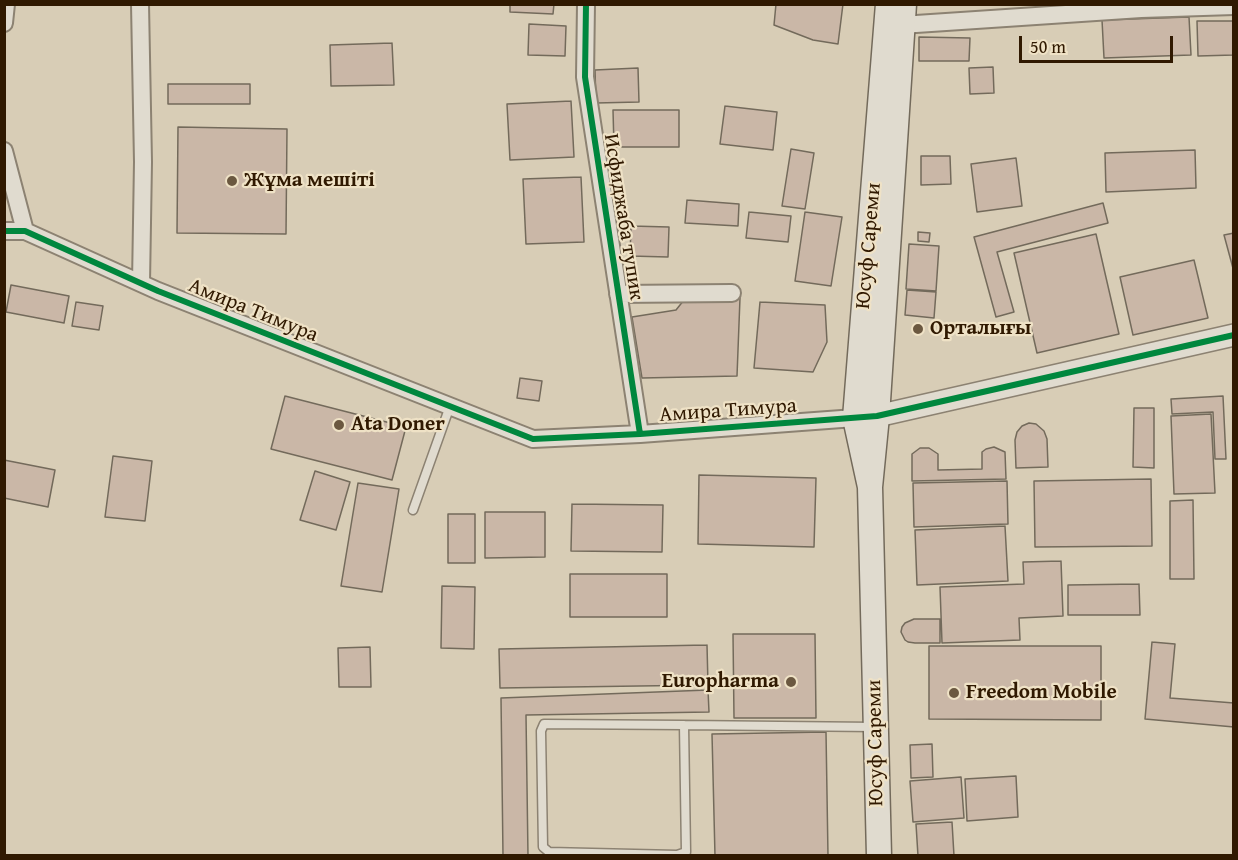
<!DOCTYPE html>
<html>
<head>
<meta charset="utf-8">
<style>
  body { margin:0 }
  #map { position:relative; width:1238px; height:860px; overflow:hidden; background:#d8cdb6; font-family:"Gentium Book Plus",serif }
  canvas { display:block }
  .frame { position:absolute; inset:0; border:6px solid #301901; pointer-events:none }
  .scale { position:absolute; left:1019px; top:36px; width:154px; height:27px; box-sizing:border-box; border:3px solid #301901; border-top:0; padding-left:8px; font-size:18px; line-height:21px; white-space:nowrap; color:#301901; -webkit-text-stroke:4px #efe2c6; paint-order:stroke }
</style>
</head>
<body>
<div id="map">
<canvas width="1238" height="860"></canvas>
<div class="frame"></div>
<div class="scale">50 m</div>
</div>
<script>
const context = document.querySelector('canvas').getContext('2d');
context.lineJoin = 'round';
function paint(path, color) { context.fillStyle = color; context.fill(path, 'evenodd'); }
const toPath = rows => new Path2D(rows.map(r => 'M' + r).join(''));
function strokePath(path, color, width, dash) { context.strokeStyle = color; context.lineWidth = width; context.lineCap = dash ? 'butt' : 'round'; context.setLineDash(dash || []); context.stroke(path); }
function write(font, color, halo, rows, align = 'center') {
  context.font = font + ' "Gentium Book Plus",serif'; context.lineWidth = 4.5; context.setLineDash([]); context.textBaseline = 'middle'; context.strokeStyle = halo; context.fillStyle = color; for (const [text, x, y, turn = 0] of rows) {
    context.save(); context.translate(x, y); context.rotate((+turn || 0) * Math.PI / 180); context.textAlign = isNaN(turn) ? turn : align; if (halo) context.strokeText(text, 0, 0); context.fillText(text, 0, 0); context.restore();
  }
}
const building = toPath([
  [510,4,554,4,553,14,510,12,510,4],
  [776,4,843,4,838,44,813,40,774,25,776,4],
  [1189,17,1191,55,1104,58,1102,20,1189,17],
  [1197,21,1234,21,1234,55,1198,56,1197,21],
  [529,24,566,26,565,56,528,55,529,24],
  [919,37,970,38,969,61,919,61,919,37],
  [392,43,394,85,331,86,330,45,392,43],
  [993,67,994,93,970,94,969,68,993,67],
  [638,68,639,102,596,103,595,70,638,68],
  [168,84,250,84,250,104,168,104,168,84],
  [571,101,574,157,510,160,507,104,571,101],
  [725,106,777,112,773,150,720,144,725,106],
  [613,110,679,110,679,147,614,147,613,110],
  [178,127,287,129,286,234,177,233,178,127],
  [791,149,814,153,805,209,782,206,791,149],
  [1195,150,1196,188,1106,192,1105,153,1195,150],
  [921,156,950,156,951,184,921,185,921,156],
  [1016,158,1022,206,977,212,971,164,1016,158],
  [581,177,584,242,526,244,523,179,581,177],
  [687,200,739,204,738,226,685,223,687,200],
  [1103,203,1108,223,997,252,1014,312,996,317,974,237,1103,203],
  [749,212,791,216,788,242,746,238,749,212],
  [805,212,842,217,831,286,795,281,805,212],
  [631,226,669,227,668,257,630,256,631,226],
  [918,232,930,233,929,242,918,241,918,232],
  [1234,233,1234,272,1224,235,1234,233],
  [1096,234,1119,334,1037,353,1014,253,1096,234],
  [909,244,939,246,936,291,906,289,909,244],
  [1194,260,1208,318,1133,335,1120,277,1194,260],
  [11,285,69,296,64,323,6,312,11,285],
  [907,290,936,292,934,318,905,315,907,290],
  [740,298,737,376,642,378,632,317,676,310,684,300,740,298],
  [76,302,103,306,99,330,72,326,76,302],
  [760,302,825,305,827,342,813,372,754,368,760,302],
  [520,378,542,381,539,401,517,398,520,378],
  [285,396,406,427,392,480,271,449,285,396],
  [1223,396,1226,459,1215,459,1213,412,1172,414,1171,399,1223,396],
  [1134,408,1154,408,1154,468,1133,467,1134,408],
  [1211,414,1215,493,1174,494,1171,416,1211,414],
  [1029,423,1036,424,1044,431,1047,439,1048,467,1016,468,1015,440,1017,432,1022,426,1029,423],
  [994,447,1005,452,1006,479,912,481,912,454,920,448,929,448,938,454,938,470,982,469,982,452,986,449,994,447],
  [113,456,152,461,145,521,105,517,113,456],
  [4,460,55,470,48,507,4,498,4,460],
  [315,471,350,482,336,530,300,520,315,471],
  [699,475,816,478,814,547,698,544,699,475],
  [1151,479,1152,546,1035,547,1034,481,1151,479],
  [1007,481,1008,524,914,527,913,483,1007,481],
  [358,483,399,489,382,592,341,586,358,483],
  [1193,500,1194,579,1170,579,1170,501,1193,500],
  [572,504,663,505,662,552,571,551,572,504],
  [485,512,545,512,545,557,485,558,485,512],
  [448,514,475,514,475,563,448,563,448,514],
  [1005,526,1008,581,917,585,915,530,1005,526],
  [1061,561,1063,616,1019,618,1020,640,942,643,940,587,1024,584,1023,562,1061,561],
  [570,574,667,574,667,617,570,617,570,574],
  [1139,584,1140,615,1068,615,1068,585,1139,584],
  [442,586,475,587,474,649,441,648,442,586],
  [914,619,940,619,940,643,915,643,908,642,905,640,901,632,902,627,905,623,914,619],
  [733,634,815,634,816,718,734,718,733,634],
  [1152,642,1175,644,1170,698,1234,703,1234,727,1145,719,1152,642],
  [707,645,708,685,500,688,499,649,707,645],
  [929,646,1101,646,1101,720,929,719,929,646],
  [370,647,371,687,339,687,338,648,370,647],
  [708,690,709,712,526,715,528,856,503,856,501,698,708,690],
  [826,732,828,856,715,856,712,734,826,732],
  [932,744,933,777,911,778,910,745,932,744],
  [1016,776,1018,817,967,821,965,779,1016,776],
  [961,777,964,818,913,822,910,781,961,777],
  [952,822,954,856,918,856,916,824,952,822]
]);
paint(building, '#cab7a7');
strokePath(building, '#736a5b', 1.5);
const service = toPath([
  [413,510,450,406],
  [684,725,686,852,677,855,549,852,543,847,541,731,544,724,684,725,875,727]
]);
const minor = toPath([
  [140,4,143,162,141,283],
  [586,4,585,77,640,434],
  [4,23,6,4],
  [901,25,1141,9,1234,6],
  [4,151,25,231],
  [4,231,25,231,158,291,533,439,640,434,855,418],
  [618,294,732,293]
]);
const tertiary = toPath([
  [862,418,877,416,1234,335]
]);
const secondary = toPath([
  [888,4,855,418,870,487,877,416,904,4],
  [870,487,879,856]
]);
strokePath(service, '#8c8272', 11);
strokePath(minor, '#8c8272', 20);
strokePath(tertiary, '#8c8272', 24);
strokePath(secondary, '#736a5b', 27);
strokePath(service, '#e0dbcf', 8);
strokePath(minor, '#e0dbcf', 16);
strokePath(tertiary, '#e0dbcf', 21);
strokePath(secondary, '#e0dbcf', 24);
strokePath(toPath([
  [586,4,585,77,640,434],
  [4,231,25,231,158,291,533,439,640,434,877,416,1234,335]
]), '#00873e', 6);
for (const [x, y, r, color] of [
  [232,181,6,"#6b5840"],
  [918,329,6,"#6b5840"],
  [339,425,6,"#6b5840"],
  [791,682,6,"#6b5840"],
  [954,693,6,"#6b5840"]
]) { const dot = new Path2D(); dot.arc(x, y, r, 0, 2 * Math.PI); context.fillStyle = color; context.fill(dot); strokePath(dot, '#efe2c6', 2); }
write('bold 21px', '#301901', '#efe2c6', [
  ["Жұма мешіті",244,181],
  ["Орталығы",930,329],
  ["Ata Doner",351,425],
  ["Europharma",779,682,"right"],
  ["Freedom Mobile",966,693]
], 'left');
write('21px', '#301901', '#efe2c6', [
  ["Исфиджаба тупик",623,217,81],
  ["Юсуф Сареми",869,246,-85],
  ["Амира Тимура",253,311,22],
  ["Амира Тимура",728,411,-4],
  ["Юсуф Сареми",876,743,-91]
]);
</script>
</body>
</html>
